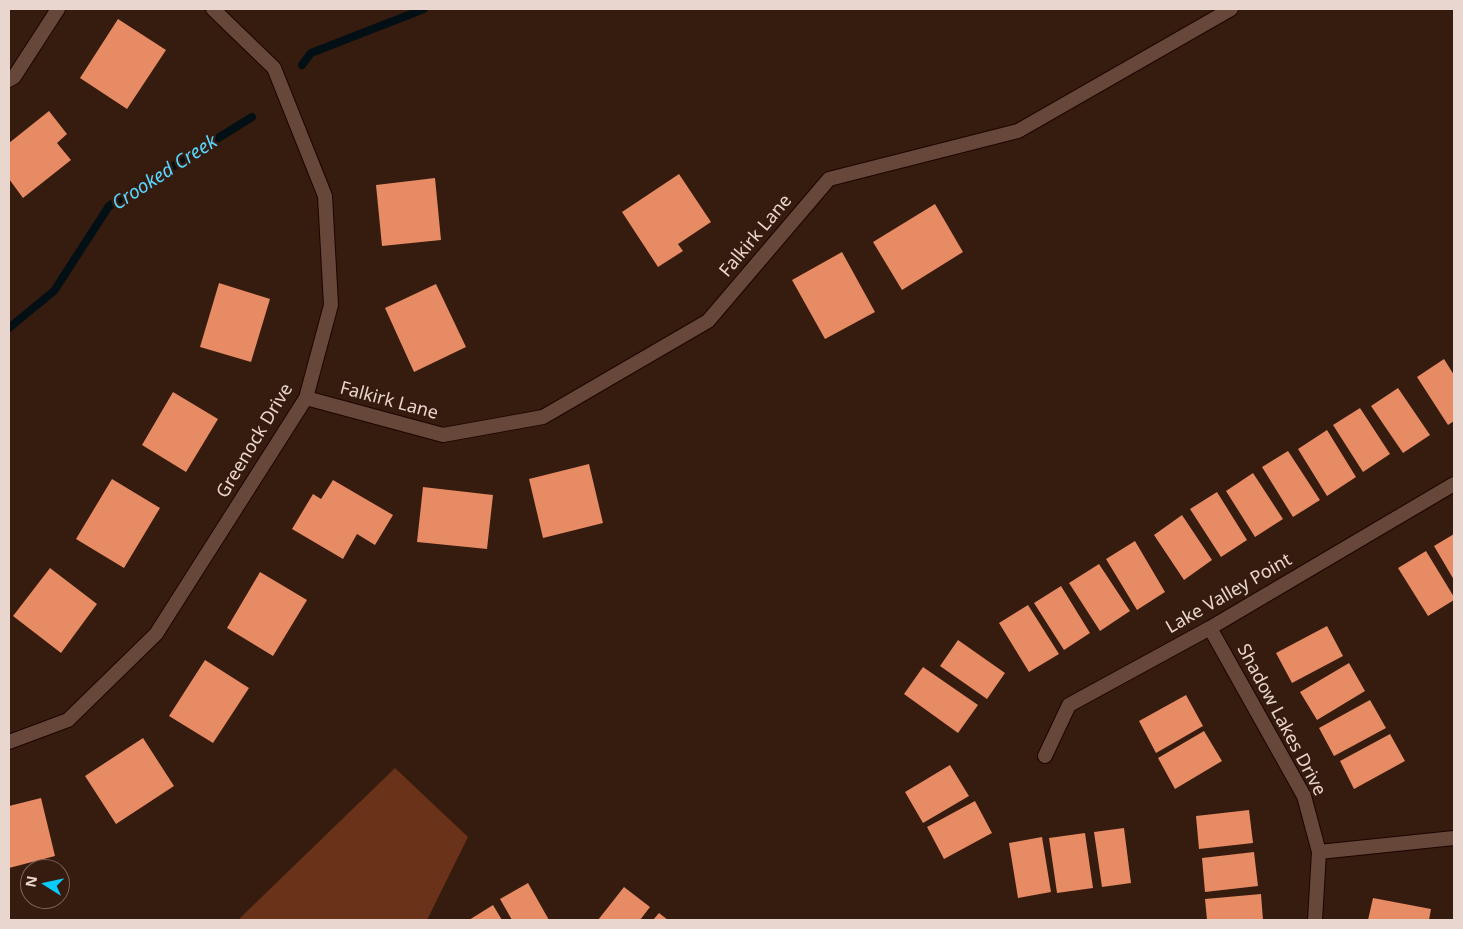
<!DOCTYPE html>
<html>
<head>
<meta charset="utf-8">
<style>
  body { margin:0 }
  #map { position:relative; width:1463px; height:929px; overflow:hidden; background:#361b0f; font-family:"Noto Sans",sans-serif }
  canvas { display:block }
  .frame { position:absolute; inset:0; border:10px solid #e9d6ce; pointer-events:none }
  .north { position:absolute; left:20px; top:859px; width:50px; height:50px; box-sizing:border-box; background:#361b0f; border:1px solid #7e665b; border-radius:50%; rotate:280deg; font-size:14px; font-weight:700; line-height:20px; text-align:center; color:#e9d6ce }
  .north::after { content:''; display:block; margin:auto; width:18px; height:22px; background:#08cbfa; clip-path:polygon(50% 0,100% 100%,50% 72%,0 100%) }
</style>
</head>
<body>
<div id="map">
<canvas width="1463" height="929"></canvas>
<div class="frame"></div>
<div class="north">N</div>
</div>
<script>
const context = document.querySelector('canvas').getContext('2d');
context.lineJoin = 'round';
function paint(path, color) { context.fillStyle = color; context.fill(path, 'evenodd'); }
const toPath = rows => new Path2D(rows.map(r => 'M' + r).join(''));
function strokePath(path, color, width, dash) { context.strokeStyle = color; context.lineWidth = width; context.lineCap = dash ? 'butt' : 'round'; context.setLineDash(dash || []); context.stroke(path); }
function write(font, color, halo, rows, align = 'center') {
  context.font = font + ' "Noto Sans",sans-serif'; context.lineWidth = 5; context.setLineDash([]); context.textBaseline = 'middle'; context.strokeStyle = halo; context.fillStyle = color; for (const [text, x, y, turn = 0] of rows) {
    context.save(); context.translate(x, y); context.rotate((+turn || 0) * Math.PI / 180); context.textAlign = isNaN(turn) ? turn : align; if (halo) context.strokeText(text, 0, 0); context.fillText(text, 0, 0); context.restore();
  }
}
paint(toPath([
  [395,768,468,837,427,920,238,920]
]), '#6a3218');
strokePath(toPath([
  [302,65,311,53,424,9],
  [9,328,54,291,109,206,252,117]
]), '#020f14', 8);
paint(toPath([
  [118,19,166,50,127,109,80,78],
  [49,111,67,134,57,143,71,160,23,198,9,179,9,143],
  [679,174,711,222,678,244,683,251,658,267,622,212],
  [435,178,441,240,382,246,376,185],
  [935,204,963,252,902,290,873,242],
  [842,252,875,312,825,339,792,280],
  [219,283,270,299,251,362,200,347],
  [436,284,466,347,414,372,385,308],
  [1444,359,1454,375,1454,421,1448,425,1417,377],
  [1398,388,1430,435,1403,453,1371,406],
  [173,392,218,419,186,472,142,445],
  [1360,408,1390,454,1363,472,1333,425],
  [1327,430,1356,477,1327,496,1298,449],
  [1288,451,1320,500,1293,517,1262,467],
  [589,464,603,523,543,538,529,479],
  [1253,473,1283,519,1255,537,1226,491],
  [112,479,160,508,124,568,76,539],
  [333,480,393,515,375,545,357,534,343,559,292,529,313,494,321,499],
  [423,487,493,495,487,549,417,542],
  [1217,492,1247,540,1221,557,1190,509],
  [1182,515,1212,560,1184,580,1154,535],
  [1454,534,1454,580,1434,546],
  [1135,541,1165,592,1137,610,1106,559],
  [1426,551,1454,597,1454,600,1428,616,1398,568],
  [1099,564,1130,611,1100,631,1069,583],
  [50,568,97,604,61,653,13,616],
  [260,572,307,600,273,656,227,628],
  [1061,586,1090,633,1064,650,1034,603],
  [1028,605,1059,654,1029,672,999,623],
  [1327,626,1343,656,1292,683,1276,653],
  [958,640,1005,673,987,699,940,666],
  [205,660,249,688,213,743,169,716],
  [1349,663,1365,691,1317,720,1300,692],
  [923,667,978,705,958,733,904,694],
  [1186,695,1203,726,1156,753,1139,721],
  [1370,700,1386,728,1334,756,1319,728],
  [1204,731,1222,761,1175,789,1158,758],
  [1390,734,1405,761,1354,789,1340,761],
  [143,738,174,786,116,824,85,776],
  [950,765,969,796,923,823,905,792],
  [41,798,55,856,9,868,9,806],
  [975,801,992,833,944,859,927,827],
  [1249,810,1253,843,1199,849,1196,816],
  [1124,828,1131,883,1102,887,1094,832],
  [1085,833,1093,888,1057,893,1049,838],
  [1042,837,1051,892,1018,898,1009,843],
  [1254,852,1258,886,1205,892,1202,858],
  [528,883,549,920,512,920,500,899],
  [624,887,650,907,640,920,598,920],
  [1261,894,1263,920,1207,920,1205,899],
  [1373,898,1431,909,1429,920,1368,920],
  [493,905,502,920,469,920],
  [659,913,668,920,653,920]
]), '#e68b63');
const minor = toPath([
  [9,80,14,77,58,9],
  [306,398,443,435,543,417,708,321,829,179,1018,131,1231,9],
  [1210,628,1304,796,1319,852,1315,920],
  [9,742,68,720,156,634,306,398,331,305,325,196,274,68,213,9],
  [1045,756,1069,705,1210,628,1454,484],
  [1319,852,1454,838]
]);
strokePath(minor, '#1c0500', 16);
strokePath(minor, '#66473a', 14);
write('18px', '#e9d6ce', '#361b0f', [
  ["Falkirk Lane",756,236,-50],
  ["Falkirk Lane",389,401,15],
  ["Greenock Drive",255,441,-59],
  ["Lake Valley Point",1229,594,-30],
  ["Shadow Lakes Drive",1281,720,62]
]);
write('italic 19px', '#59d7ff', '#361b0f', [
  ["Crooked Creek",165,173,-33]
]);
</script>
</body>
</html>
